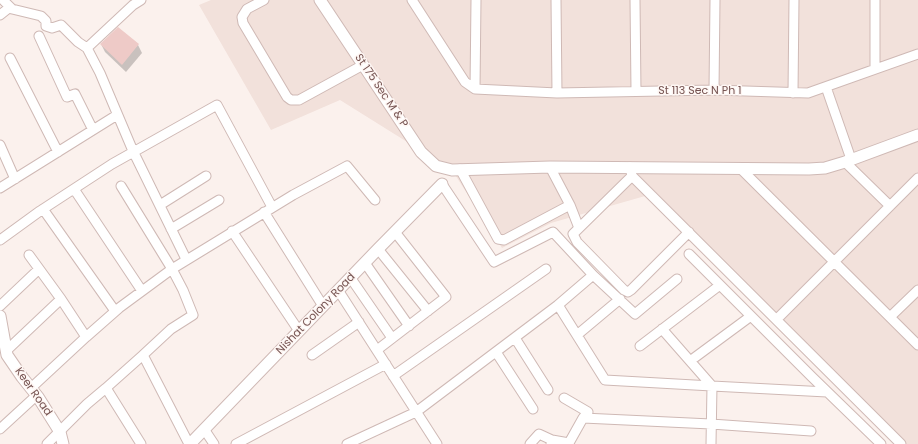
<!DOCTYPE html>
<html>
<head>
<meta charset="utf-8">
<style>
  body { margin:0 }
  canvas { display:block; background:#fbf1ed }
</style>
</head>
<body>
<canvas width="918" height="444"></canvas>
<script>
const context = document.querySelector('canvas').getContext('2d');
context.lineJoin = 'round';
function paint(path, color) { context.fillStyle = color; context.fill(path, 'evenodd'); }
const toPath = rows => new Path2D(rows.map(r => 'M' + r).join(''));
function strokePath(path, color, width, dash) { context.strokeStyle = color; context.lineWidth = width; context.lineCap = dash ? 'butt' : 'round'; context.setLineDash(dash || []); context.stroke(path); }
function write(font, color, halo, rows, align = 'center') {
  context.font = font + ' Poppins,sans-serif'; context.lineWidth = 3; context.setLineDash([]); context.textBaseline = 'middle'; context.strokeStyle = halo; context.fillStyle = color; for (const [text, x, y, turn = 0] of rows) {
    context.save(); context.translate(x, y); context.rotate((+turn || 0) * Math.PI / 180); context.textAlign = isNaN(turn) ? turn : align; if (halo) context.strokeText(text, 0, 0); context.fillText(text, 0, 0); context.restore();
  }
}
paint(toPath([
  [211,0,918,0,918,444,902,444,652,194,551,223,502,248,452,170,340,100,271,130,199,5]
]), '#f2e1db');
paint(toPath([
  [101,44,138,45,142,53,126,72,105,52]
]), '#0003');
paint(toPath([
  [118,27,139,44,122,65,100,44]
]), '#eecac7');
const minor = toPath([
  [3,0,12,9,41,16,46,21,46,26,52,28,61,25,78,42,87,48],
  [141,0,133,5,87,48,100,73,133,151,186,259],
  [264,0,247,9,242,17,243,23,287,97,291,100,299,100,363,65],
  [412,0,465,82,475,89],
  [556,0,557,93],
  [635,0,636,91],
  [0,15,10,7],
  [39,36,67,97,75,94,93,130],
  [10,58,58,152],
  [875,68,875,0],
  [826,87,851,159],
  [475,89,557,93,714,90,808,93,918,54],
  [475,89,476,0],
  [714,90,715,0],
  [793,93,794,0],
  [0,145,15,179],
  [845,162,890,206],
  [550,167,570,205,579,228],
  [630,167,632,176,901,444],
  [460,169,498,239,504,240,570,205],
  [741,169,918,345],
  [632,176,573,234,577,242,624,290,628,292,631,290,689,232],
  [442,184,494,262,553,232,593,275],
  [121,186,172,269,183,290,193,315,171,329,143,355],
  [0,188,117,115],
  [74,189,142,291],
  [160,205,206,176],
  [43,209,115,311],
  [264,212,323,306],
  [171,229,219,200],
  [232,231,299,331],
  [0,240,40,211,112,164,217,105,272,207],
  [378,249,428,311],
  [689,254,812,377,881,444],
  [365,263,409,326],
  [350,277,392,338],
  [677,279,635,314,593,275,558,305,605,380,712,386,711,444],
  [338,290,437,444],
  [61,299,86,337],
  [0,306,39,269],
  [890,317,918,290],
  [777,319,918,178],
  [662,329,712,386,827,392],
  [577,335,620,299],
  [515,338,548,390],
  [640,346,720,285],
  [377,350,446,297,395,232],
  [6,351,61,299,29,255],
  [496,352,533,409],
  [312,355,359,322],
  [690,361,751,316],
  [393,376,546,269],
  [31,388,86,337,119,308,172,269,293,195,347,166,375,200],
  [106,388,143,355,189,444],
  [564,398,588,412,583,418],
  [0,429,37,395],
  [204,429,214,444],
  [47,444,87,404,106,388,141,444],
  [236,444,386,364],
  [347,444,416,412,558,305],
  [530,444,539,434,552,440],
  [551,444,552,440,569,443,583,418,711,424,811,431]
]);
const tertiary = toPath([
  [320,0,421,152,436,166,452,170,550,167,809,169,825,168,845,162,918,135],
  [0,316,7,355,22,377,38,397,60,432,63,444],
  [190,444,378,249,442,184]
]);
strokePath(minor, '#cfb9b5', 11);
strokePath(tertiary, '#cfb9b5', 13);
strokePath(minor, '#fff', 9);
strokePath(tertiary, '#fff', 11);
write('11px', '#755351', '#fef6f3', [
  ["St 175 Sec M & P",381,91,56],
  ["St 113 Sec N Ph 1",700,91],
  ["Nishat Colony Road",316,314,-46],
  ["Keer Road",33,392,55]
]);
</script>
</body>
</html>
